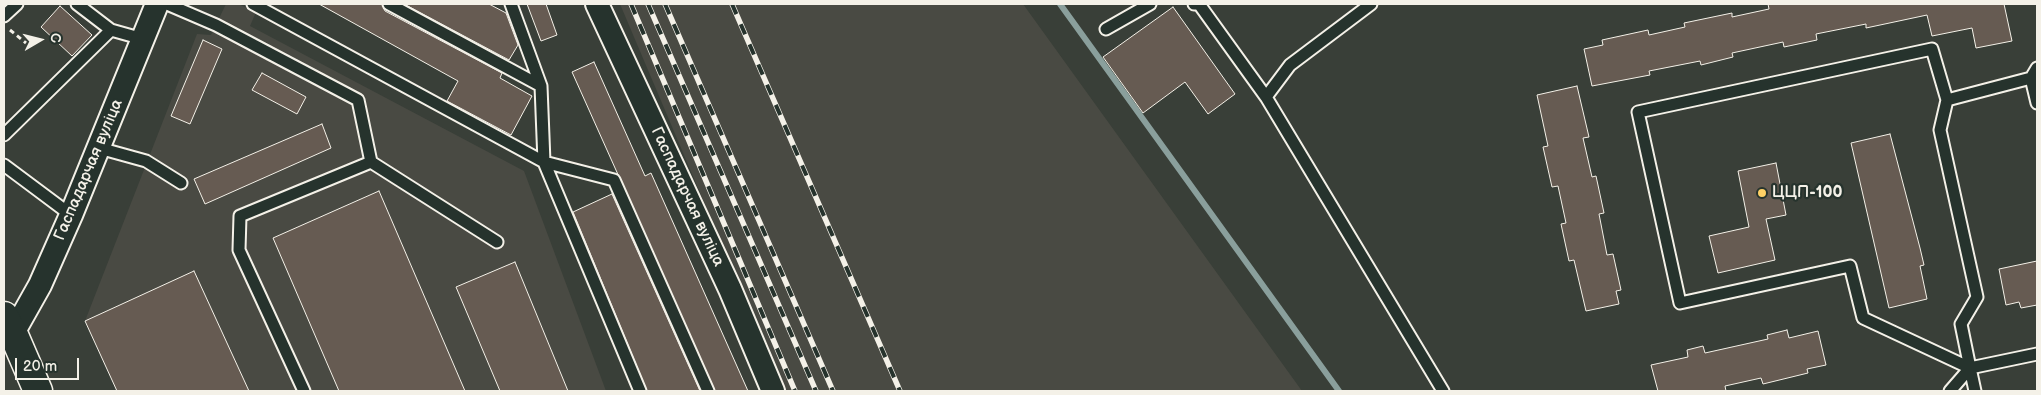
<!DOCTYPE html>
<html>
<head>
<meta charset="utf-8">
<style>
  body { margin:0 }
  #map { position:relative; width:2041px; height:395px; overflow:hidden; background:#393f38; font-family:"Balsamiq Sans",sans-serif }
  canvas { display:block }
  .frame { position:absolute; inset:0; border:5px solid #f4f1e8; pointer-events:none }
  .north { position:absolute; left:15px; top:15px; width:50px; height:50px; -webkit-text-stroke:4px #26332d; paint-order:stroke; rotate:82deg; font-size:14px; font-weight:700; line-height:20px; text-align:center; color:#f4f1e8 }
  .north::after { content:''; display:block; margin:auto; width:18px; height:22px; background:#f4f1e8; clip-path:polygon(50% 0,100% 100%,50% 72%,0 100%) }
  .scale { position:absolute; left:15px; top:358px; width:64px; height:22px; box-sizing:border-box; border:2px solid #f4f1e8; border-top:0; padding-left:6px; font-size:15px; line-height:18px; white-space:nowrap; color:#f4f1e8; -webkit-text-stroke:4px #26332d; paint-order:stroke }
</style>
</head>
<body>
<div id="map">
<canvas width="2041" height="395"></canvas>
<div class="frame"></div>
<div class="north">С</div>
<div class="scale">20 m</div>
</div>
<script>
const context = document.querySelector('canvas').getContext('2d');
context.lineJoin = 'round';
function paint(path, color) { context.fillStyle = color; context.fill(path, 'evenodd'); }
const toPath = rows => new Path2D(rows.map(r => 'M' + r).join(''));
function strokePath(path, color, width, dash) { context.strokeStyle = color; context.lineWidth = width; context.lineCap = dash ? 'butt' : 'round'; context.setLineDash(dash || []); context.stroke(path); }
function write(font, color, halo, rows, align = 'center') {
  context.font = font + ' "Balsamiq Sans",sans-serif'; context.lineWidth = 4.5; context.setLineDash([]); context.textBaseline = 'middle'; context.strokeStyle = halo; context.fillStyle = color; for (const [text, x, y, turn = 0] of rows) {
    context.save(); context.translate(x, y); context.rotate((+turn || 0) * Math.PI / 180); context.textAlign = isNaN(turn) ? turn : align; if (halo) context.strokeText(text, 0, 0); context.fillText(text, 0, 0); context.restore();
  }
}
paint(toPath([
  [226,4,238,4,256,12,250,26,524,171,606,391,117,391,85,321,197,34,211,35],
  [620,4,1023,4,1302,391,784,391]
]), '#494a43');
strokePath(toPath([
  [1060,4,1339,391]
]), '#8a9f9c', 6);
const building = toPath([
  [319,4,382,4,385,11,502,73,500,78,532,96,511,135,447,101,458,81,319,4],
  [404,4,489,4,506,13,518,45,509,60,404,4],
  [527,4,546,4,557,35,541,41,527,4],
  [1768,4,2004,4,2012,41,1976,48,1972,28,1932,36,1927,15,1866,28,1866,24,1816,34,1817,40,1784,47,1783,42,1732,53,1733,57,1701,65,1700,61,1649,71,1650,75,1592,86,1584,49,1603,45,1602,40,1648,30,1649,35,1685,27,1684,23,1732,13,1732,17,1769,9,1768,4],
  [60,6,92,35,72,56,41,27,60,6],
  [1173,7,1235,94,1208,114,1185,82,1143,113,1103,57,1173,7],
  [203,40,222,49,190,124,171,116,203,40],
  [594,62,645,176,651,173,748,391,715,391,572,72,594,62],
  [262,73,306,97,297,114,252,90,262,73],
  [1577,86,1589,137,1583,138,1592,177,1596,176,1604,213,1599,214,1607,255,1613,254,1621,290,1616,291,1619,304,1586,311,1574,260,1569,261,1561,224,1566,223,1558,186,1552,187,1543,147,1548,146,1537,95,1577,86],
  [322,124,331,148,205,204,194,179,322,124],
  [1890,134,1920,248,1924,265,1920,266,1927,299,1889,308,1851,143,1890,134],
  [1776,163,1786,215,1766,219,1775,260,1718,273,1709,236,1749,227,1738,171,1776,163],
  [379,191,465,391,339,391,273,238,379,191],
  [612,194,700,391,647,391,573,212,612,194],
  [2037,261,2037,305,2021,308,2019,302,2006,305,1999,269,2037,261],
  [515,262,568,391,500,391,456,287,515,262],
  [194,271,249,391,117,391,85,321,194,271],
  [1787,330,1789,338,1818,331,1826,365,1807,369,1808,373,1763,384,1761,378,1725,386,1726,391,1658,391,1651,365,1688,357,1687,350,1703,346,1705,353,1768,339,1767,335,1787,330]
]);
paint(building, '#665b52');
strokePath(building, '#f4f1e8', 1);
const service = toPath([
  [77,4,111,30,143,39],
  [167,4,216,25,358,100,371,162,497,242],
  [253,4,544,162,614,180,708,391],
  [389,4,541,86,544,162,640,391],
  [511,4,541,86],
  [1194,4,1199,4,1266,97],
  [1371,4,1290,65,1266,97,1443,391],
  [4,16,17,4],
  [1106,29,1150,4],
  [2037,68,2031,78,2037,103],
  [2031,78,1947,100,1940,130,1977,297,1961,324,1970,368,2037,354],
  [1947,100,1932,49,1638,112,1680,303,1850,266,1863,318,1970,368],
  [4,135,111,30],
  [99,148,146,161,181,183],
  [4,165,71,215],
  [1970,368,1975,391],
  [304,391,239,250,240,216,371,162],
  [1950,391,1970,368]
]);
const minor = toPath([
  [597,4,730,289,773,391],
  [13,333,40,285,71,215,157,4]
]);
const secondary = toPath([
  [4,316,13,333,38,391]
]);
strokePath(service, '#f4f1e8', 15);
strokePath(minor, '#f4f1e8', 26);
strokePath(secondary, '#f4f1e8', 31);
strokePath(toPath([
  [10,30,26,43]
]), '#f4f1e8', 3, [5, 4]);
strokePath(service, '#26332d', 11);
strokePath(minor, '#26332d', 22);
strokePath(secondary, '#26332d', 28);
const rail = toPath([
  [631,4,795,391],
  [648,4,816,391],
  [665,4,833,391],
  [732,4,900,391]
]);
strokePath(rail, '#f4f1e8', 5.5);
strokePath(rail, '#26332d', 4, [11]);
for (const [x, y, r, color] of [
  [1762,193,5,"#ffd166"]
]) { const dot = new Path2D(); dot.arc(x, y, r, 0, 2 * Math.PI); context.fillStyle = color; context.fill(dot); strokePath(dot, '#26332d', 2); }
write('16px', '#f4f1e8', '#26332d', [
  ["Гаспадарчая вуліца",89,170,-67],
  ["Гаспадарчая вуліца",687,197,65]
]);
write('bold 16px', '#f4f1e8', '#26332d', [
  ["ЦЦП-100",1772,193]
], 'left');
</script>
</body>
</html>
